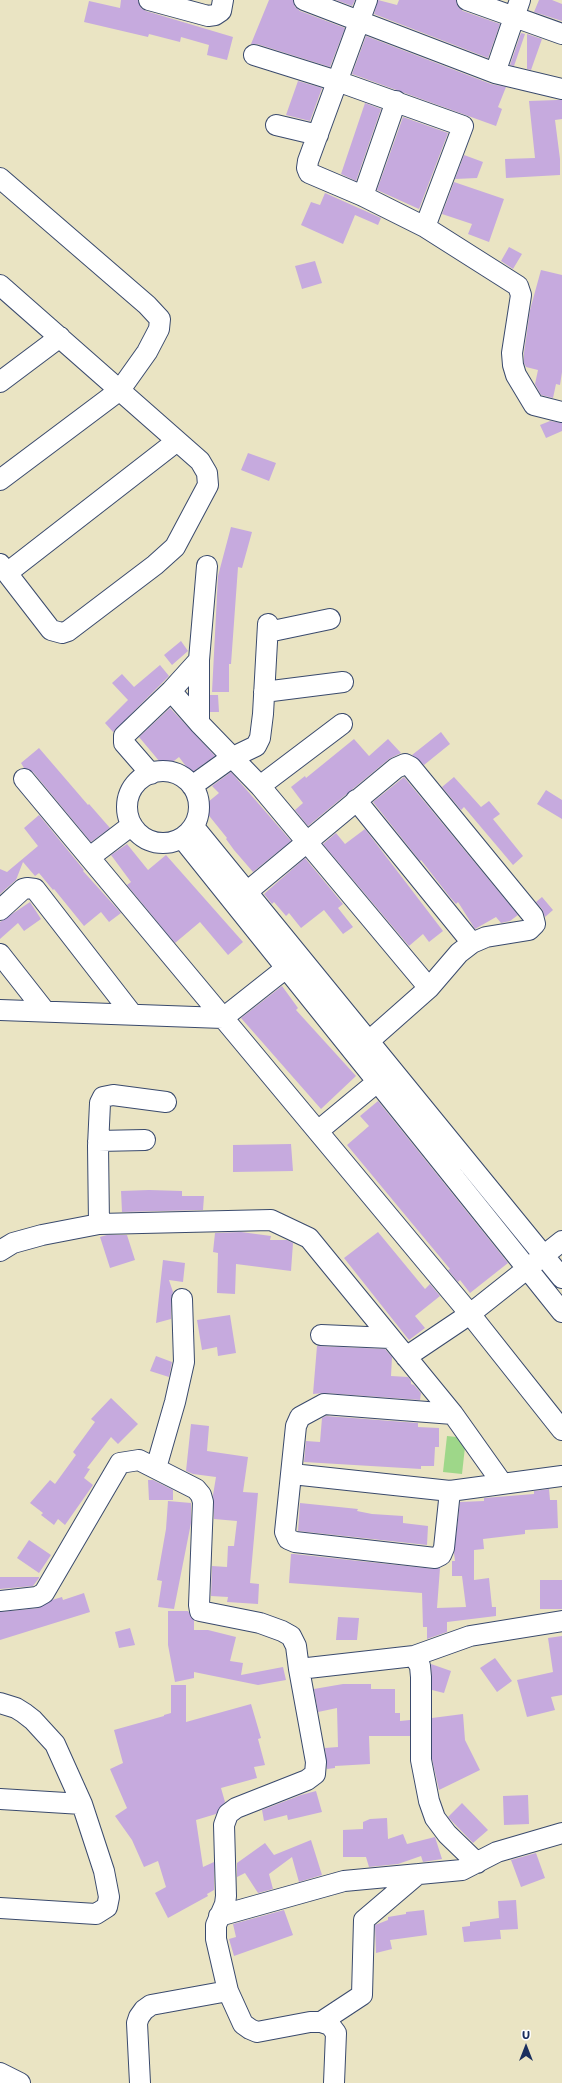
<!DOCTYPE html>
<html>
<head>
<meta charset="utf-8">
<style>
  body { margin:0 }
  #map { position:relative; width:562px; height:2083px; overflow:hidden; background:#eae4c3; font-family:"Playpen Sans",sans-serif }
  canvas { display:block }
  .north { position:absolute; left:506px; top:2027px; width:40px; height:40px; -webkit-text-stroke:3px #fff; paint-order:stroke; rotate:0deg; font-size:11px; font-weight:700; line-height:16px; text-align:center; color:#1b2f5e }
  .north::after { content:''; display:block; margin:auto; width:14px; height:18px; background:#1b2f5e; clip-path:polygon(50% 0,100% 100%,50% 72%,0 100%) }
</style>
</head>
<body>
<div id="map">
<canvas width="562" height="2083"></canvas>
<div class="north">U</div>
</div>
<script>
const context = document.querySelector('canvas').getContext('2d');
context.lineJoin = 'round';
function paint(path, color) { context.fillStyle = color; context.fill(path, 'evenodd'); }
const toPath = rows => new Path2D(rows.map(r => 'M' + r).join(''));
function strokePath(path, color, width, dash) { context.strokeStyle = color; context.lineWidth = width; context.lineCap = dash ? 'butt' : 'round'; context.setLineDash(dash || []); context.stroke(path); }
paint(toPath([
  [447,1436,466,1438,462,1474,443,1472]
]), '#9ed789');
paint(toPath([
  [121,0,138,0,141,8,146,11,233,37,227,60,207,55,209,45,181,37,180,42,149,34,148,37,84,22,89,1,120,8],
  [269,0,293,0,295,7,300,11,345,28,330,67,257,44,251,44],
  [336,0,355,0,352,6],
  [378,0,397,5,399,0,456,0,458,7,463,11,500,24,488,58,374,14],
  [539,0,552,0,562,4,562,21,534,12],
  [521,33,525,34,514,66,510,65],
  [527,34,542,39,531,70,527,69],
  [366,36,491,84,506,87,498,107,502,109,496,126,352,74],
  [298,81,322,88,310,121,286,115],
  [557,100,562,100,562,119,555,120,560,159,560,175,506,178,505,159,535,158,529,101],
  [365,103,381,109,356,181,341,174],
  [403,117,448,133,419,209,377,190],
  [464,155,483,162,477,178,455,179],
  [454,182,504,199,489,242,468,234,472,224,442,214],
  [325,193,381,218,378,225,355,215,343,244,301,225,311,202,320,205],
  [509,247,522,254,513,269,501,261],
  [315,261,322,283,302,289,295,266],
  [541,270,562,275,562,372,560,385,556,384,553,398,541,395,535,384,538,370,526,367,524,363,524,353,530,310],
  [550,421,562,423,562,431,546,438,540,425],
  [248,453,276,463,269,481,241,470],
  [231,527,252,532,242,568,238,567,231,664,229,664,229,692,212,692,218,576],
  [181,641,188,651,172,665,164,655],
  [160,665,169,676,113,732,105,723,128,700,112,683,122,674,134,687],
  [210,695,218,695,219,712,210,712],
  [170,708,215,756,191,773,179,757,165,768,139,737],
  [441,732,450,744,424,765,412,755],
  [354,739,369,756,388,739,401,753,389,759,308,826,295,810,303,803,291,787,305,776,306,778],
  [39,748,88,805,89,804,110,828,91,842,33,772,24,768,21,763],
  [231,772,291,841,253,872,234,850,226,839,227,838,202,807,219,793,212,786],
  [404,777,518,915,510,921,501,923,496,917,475,929,458,902,456,904,449,896,421,860,420,861,373,802],
  [454,777,481,807,489,801,500,814,493,819,523,856,513,865,464,807,461,810,442,787],
  [546,790,562,800,562,819,537,804],
  [39,815,84,870,83,871,121,913,109,922,101,912,84,926,54,889,53,890,39,873,35,876,23,862,16,880,0,894,0,869,7,872,38,846,24,828],
  [365,829,443,931,429,942,423,934,409,946,323,844,336,833,345,844],
  [127,844,148,870,166,855,243,942,228,955,200,922,175,943,127,885,131,882,111,855],
  [305,858,343,904,338,908,353,927,343,934,324,910,301,928,289,913,286,916,274,902,272,904,264,894],
  [542,897,553,910,545,917,542,909,536,902],
  [30,902,41,919,24,931,18,923,0,939,0,922],
  [282,986,298,1008,296,1010,356,1076,321,1109,241,1018],
  [378,1101,508,1263,470,1293,460,1280,458,1282,448,1270,450,1269,347,1145,369,1126,360,1116],
  [291,1144,293,1171,233,1172,233,1145],
  [149,1190,182,1191,182,1196,204,1196,203,1210,122,1212,121,1191],
  [241,1232,271,1236,270,1240,287,1240,293,1243,291,1271,236,1264,235,1294,217,1293,218,1253,213,1252,215,1233],
  [378,1232,425,1289,430,1284,440,1296,415,1316,425,1328,409,1340,344,1258],
  [107,1235,127,1235,135,1260,110,1268,100,1237],
  [163,1260,185,1263,183,1282,169,1280,173,1292,171,1299,171,1319,156,1323],
  [230,1315,236,1353,218,1356,217,1347,202,1350,197,1320],
  [317,1346,385,1349,392,1357,391,1376,408,1377,411,1381,411,1384,414,1385,421,1393,420,1400,325,1393,313,1394],
  [156,1356,172,1362,169,1377,150,1371],
  [111,1398,138,1424,118,1444,111,1437,87,1468,90,1469,84,1478,93,1485,65,1525,58,1519,54,1525,41,1515,43,1513,30,1503,50,1480,55,1484,76,1455,73,1452,95,1422,91,1419],
  [326,1416,418,1423,418,1427,439,1428,439,1447,435,1447,434,1466,421,1466,421,1469,304,1462,306,1441,320,1442,322,1418],
  [191,1424,209,1426,207,1451,248,1457,243,1492,258,1493,250,1583,259,1584,258,1604,227,1602,228,1597,211,1596,212,1566,227,1567,228,1546,234,1546,237,1521,214,1519,213,1495,216,1477,193,1474,186,1471],
  [148,1480,153,1480,173,1490,173,1500,149,1500],
  [549,1489,550,1500,557,1500,558,1528,525,1530,525,1534,483,1539,484,1549,474,1550,474,1580,489,1578,492,1607,496,1607,496,1616,447,1622,447,1632,427,1639,427,1627,423,1627,422,1593,289,1583,291,1554,294,1554,434,1569,440,1568,437,1608,466,1607,462,1576,452,1576,452,1561,455,1561,454,1553,460,1502,484,1501,484,1498,534,1494,534,1491],
  [168,1501,191,1503,191,1523,174,1609,158,1607,162,1581,157,1580,166,1529],
  [300,1503,358,1509,357,1511,372,1514,403,1516,403,1523,428,1526,427,1545,298,1531],
  [29,1540,51,1555,39,1573,17,1558],
  [0,1577,39,1577,39,1578,33,1586,0,1589],
  [540,1580,562,1580,562,1609,540,1609],
  [84,1593,90,1612,0,1640,0,1612,39,1608,52,1600,62,1597,63,1600],
  [168,1611,188,1611,194,1620,194,1630,208,1630,236,1637,230,1661,243,1663,241,1675,283,1667,286,1680,258,1685,194,1672,194,1678,175,1682,168,1645],
  [338,1617,359,1618,357,1640,336,1640],
  [130,1628,135,1645,119,1648,115,1632],
  [562,1636,562,1695,551,1697,555,1710,527,1717,517,1680,553,1672,548,1638],
  [495,1658,512,1681,497,1692,480,1668],
  [431,1664,451,1671,444,1693,432,1690],
  [343,1684,371,1684,371,1689,395,1689,395,1713,400,1713,400,1721,410,1720,410,1736,369,1736,370,1764,335,1766,335,1768,327,1769,325,1748,338,1747,337,1708,318,1712,314,1689],
  [171,1685,186,1685,186,1722,251,1704,261,1738,258,1739,265,1765,254,1767,257,1778,221,1788,225,1802,216,1814,196,1820,203,1867,214,1862,214,1890,207,1894,208,1896,168,1918,155,1893,166,1887,158,1861,144,1867,132,1840,115,1816,127,1808,110,1769,123,1763,114,1730,164,1716,164,1715,171,1713],
  [463,1714,465,1740,480,1770,439,1790,432,1759,432,1718],
  [316,1791,322,1812,288,1820,287,1815,264,1821,262,1810,301,1795],
  [528,1795,529,1824,504,1825,503,1796],
  [462,1803,488,1830,473,1843,448,1817],
  [387,1818,388,1839,403,1834,407,1844,435,1837,442,1859,423,1862,421,1856,398,1864,369,1867,366,1857,343,1857,343,1830,363,1829,363,1822,370,1819],
  [311,1840,322,1875,299,1882,292,1857,269,1874,273,1889,258,1893,245,1873,237,1877,237,1863,265,1843,274,1855],
  [536,1853,545,1878,521,1887,511,1860],
  [516,1900,518,1929,500,1930,501,1939,464,1942,462,1927,470,1926,470,1922,499,1918,498,1901],
  [284,1910,293,1935,234,1956,229,1939,236,1937,233,1924],
  [424,1910,427,1935,390,1940,392,1949,376,1953,375,1925,388,1920,388,1917,406,1914,406,1912]
]), '#c6aade');
const minor = toPath([
  [149,0,208,16,215,15,221,11,223,0],
  [304,0,495,73,520,0],
  [367,0,308,161,307,168,309,173,363,196,425,227,518,286,521,295,512,353,513,365,516,375,534,405,562,412],
  [467,0,562,34],
  [254,55,337,81,463,126,425,227],
  [495,73,562,89],
  [276,125,318,135],
  [0,178,147,305,160,319,159,329,147,352,120,390,0,480],
  [363,196,396,101],
  [0,285,200,461,207,473,208,485,175,547,155,565,68,631,62,633,51,630,0,564],
  [0,382,60,337],
  [7,573,177,441],
  [268,632,330,619],
  [171,691,199,723,260,786,429,988],
  [264,692,343,682],
  [199,723,199,660,207,566],
  '127 807a36 36 0 1 1 72 0a36 36 0 1 1-72 0Z',
  [151,774,124,743,124,736,171,691,199,660],
  [24,779,470,1314,562,1430],
  [192,786,231,758,256,746,260,738,263,714,268,624],
  [260,786,342,724],
  [356,800,472,943],
  [194,827,562,1278],
  [182,838,562,1312],
  [90,857,132,825],
  [248,891,396,768,405,764,411,767,533,916,535,924,529,930,486,937,472,943,459,953,429,988,369,1041],
  [0,910,23,889,27,888,35,889,132,1014],
  [0,954,44,1010],
  [0,1010,223,1018,295,961],
  [318,1131,388,1073],
  [98,1141,145,1140],
  [99,1224,98,1146,100,1103,103,1097,113,1095,166,1102],
  [0,1251,13,1243,42,1235,99,1224,271,1220,309,1238,453,1414,502,1483],
  [321,1335,390,1338],
  [406,1357,470,1314,562,1241],
  [156,1468,175,1402,184,1362,182,1299],
  [292,1474,450,1491,562,1476],
  [450,1491,444,1548,441,1555,435,1558,295,1542,288,1539,285,1532,296,1426,300,1417,324,1404,453,1414],
  [0,1601,37,1597,44,1593,120,1463,139,1460,196,1489,201,1495,203,1502,199,1605,200,1611,260,1623,282,1631,291,1636,296,1646,299,1669],
  [414,1656,470,1636,562,1621],
  [0,1703,16,1708,24,1713,33,1720,55,1744,82,1804,104,1871,109,1897,107,1907,96,1914,0,1908],
  [0,1799,82,1804],
  [219,1916,344,1881,462,1870,497,1852,562,1833],
  [228,1991,243,2024,250,2029,257,2032,310,2022,321,2022,330,2025,336,2033,334,2083],
  [321,2022,362,1995,364,1920,418,1874],
  [0,2073,20,2083],
  [140,2083,137,2023,139,2017,144,2010,151,2005,228,1991,216,1939,216,1925,225,1904,226,1896,224,1825,228,1814,236,1808,307,1780,315,1774,316,1762,299,1669,414,1656,420,1666,421,1677,421,1760,429,1801,435,1818,447,1834,477,1863]
]);
strokePath(minor, '#3a4a6d', 22);
strokePath(minor, '#fff', 20);
</script>
</body>
</html>
